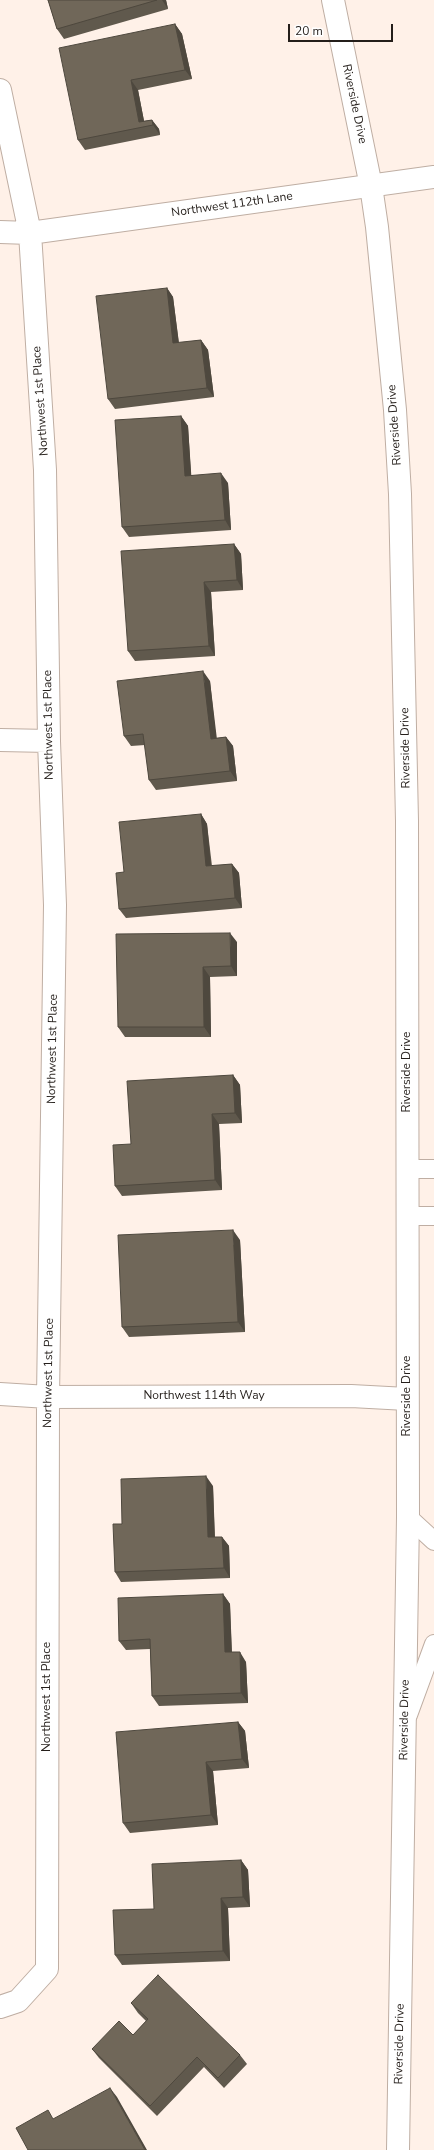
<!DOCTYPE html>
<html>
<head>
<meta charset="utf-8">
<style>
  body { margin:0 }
  #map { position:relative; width:434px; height:2150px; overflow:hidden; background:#fff1e8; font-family:"Nunito Sans",sans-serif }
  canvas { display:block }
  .scale { position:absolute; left:288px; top:24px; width:105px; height:18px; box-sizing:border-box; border:2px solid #241e1a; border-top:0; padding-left:5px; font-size:12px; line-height:14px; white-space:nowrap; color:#241e1a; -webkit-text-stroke:3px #fff; paint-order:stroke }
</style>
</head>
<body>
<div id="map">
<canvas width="434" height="2150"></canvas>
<div class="scale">20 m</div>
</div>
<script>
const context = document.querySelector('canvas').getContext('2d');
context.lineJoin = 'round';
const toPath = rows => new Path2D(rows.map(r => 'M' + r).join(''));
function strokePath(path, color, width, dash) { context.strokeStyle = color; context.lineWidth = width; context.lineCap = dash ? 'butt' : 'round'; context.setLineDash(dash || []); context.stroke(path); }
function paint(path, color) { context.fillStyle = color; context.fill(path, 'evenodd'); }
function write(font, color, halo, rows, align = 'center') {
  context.font = font + ' "Nunito Sans",sans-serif'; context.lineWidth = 4; context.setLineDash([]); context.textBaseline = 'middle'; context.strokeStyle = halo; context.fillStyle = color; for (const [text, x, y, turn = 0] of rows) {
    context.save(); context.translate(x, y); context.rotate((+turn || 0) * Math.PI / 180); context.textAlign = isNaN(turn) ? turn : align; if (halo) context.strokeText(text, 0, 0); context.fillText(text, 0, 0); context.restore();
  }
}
const lane = toPath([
  [408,1169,434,1169],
  [408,1216,434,1216],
  [408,1517,434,1541],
  [408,1715,434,1644]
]);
const street = toPath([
  [0,90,30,233,45,470,49,741,55,905,48,1397,47,1969,18,2001,0,2007],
  [0,232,30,233,434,177],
  [0,740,49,741],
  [0,1394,48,1397,351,1396,407,1399]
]);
const secondary = toPath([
  [333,0,371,186,377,227,395,410,400,494,407,821,408,1517,398,2150]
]);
strokePath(lane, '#bfaea3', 20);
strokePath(street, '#bfaea3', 24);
strokePath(secondary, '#bfaea3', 24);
strokePath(lane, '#fff', 18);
strokePath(street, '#fff', 22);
strokePath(secondary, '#fff', 22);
paint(toPath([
  [48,0,166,0,168,9,64,39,57,29],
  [175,24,182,34,192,79,138,90,144,121,152,120,159,129,160,135,85,150,78,140],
  [167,288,173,297,179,343,201,340,208,350,214,397,115,409,108,399],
  [181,416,188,426,191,475,228,483,231,530,129,537,122,527],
  [234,544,241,554,243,590,211,592,215,656,135,661,128,651],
  [210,681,216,738,226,737,233,746,237,781,156,790,149,780,145,745,131,746,124,736],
  [201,814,207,824,212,866,232,864,239,873,242,908,126,918,119,909,124,872],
  [237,942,237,976,210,977,211,1037,125,1037,118,1027],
  [233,1075,240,1085,242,1123,219,1124,222,1190,122,1196,115,1186,131,1144],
  [240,1240,245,1332,129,1337,122,1327],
  [213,1486,215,1537,222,1537,229,1546,230,1578,121,1582,115,1572,122,1524],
  [223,1594,230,1604,232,1652,246,1662,248,1703,159,1706,152,1696,150,1649,126,1650,119,1641],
  [238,1722,245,1731,249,1768,213,1771,218,1825,130,1833,123,1823],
  [241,1860,248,1870,250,1907,228,1908,230,1961,122,1965,115,1955,154,1909],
  [131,2003,240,2055,247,2064,224,2088,204,2067,157,2116,99,2058,92,2049,133,2035,146,2021,138,2013]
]), '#60594d');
paint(toPath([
  [162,0,166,0,168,9],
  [175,24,182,34,192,79,185,70],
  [131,80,138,90,145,126,139,122],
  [152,120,159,129,160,135,153,125],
  [167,288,173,297,180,353,173,343],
  [201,340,208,350,214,397,207,388],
  [181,416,188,426,192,486,185,476],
  [221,473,228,483,231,530,225,520],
  [234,544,241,554,243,590,237,580],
  [204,582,211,592,215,656,209,646],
  [203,671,210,681,218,748,211,739],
  [226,737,233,746,237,781,230,771],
  [201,814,207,824,212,876,206,866],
  [232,864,239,873,242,908,235,898],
  [230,933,237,942,237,976,231,966],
  [203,967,210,977,211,1037,204,1027],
  [233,1075,240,1085,242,1123,235,1113],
  [212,1114,219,1124,222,1190,215,1180],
  [233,1230,240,1240,245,1332,238,1322],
  [206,1476,213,1486,215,1547,208,1537],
  [222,1537,229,1546,230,1578,224,1568],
  [223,1594,230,1604,232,1662,225,1652],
  [240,1652,246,1662,248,1703,241,1693],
  [238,1722,245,1731,249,1768,242,1759],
  [206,1762,213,1771,218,1825,211,1815],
  [241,1860,248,1870,250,1907,243,1897],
  [221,1898,228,1908,230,1961,223,1951],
  [110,2088,117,2097,147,2150,145,2150]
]), '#4e483e');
const building = toPath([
  [48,0,157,0,57,29,48,0],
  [175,24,185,70,131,80,139,122,152,120,153,125,78,140,59,48,175,24],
  [167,288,173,343,201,340,207,388,108,399,96,296,167,288],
  [181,416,185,476,221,473,225,520,122,527,115,420,181,416],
  [234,544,237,580,204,582,209,646,128,651,121,551,234,544],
  [203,671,211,739,226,737,230,771,149,780,143,734,124,736,117,681,203,671],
  [201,814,206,866,232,864,235,898,119,909,116,873,124,872,119,822,201,814],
  [230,933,231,966,203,967,204,1027,118,1027,116,934,230,933],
  [233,1075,235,1113,212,1114,215,1180,115,1186,113,1145,131,1144,127,1081,233,1075],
  [233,1230,238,1322,122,1327,118,1235,233,1230],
  [206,1476,208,1537,222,1537,224,1568,115,1572,113,1524,122,1524,121,1479,206,1476],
  [223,1594,225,1652,240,1652,241,1693,152,1696,150,1639,119,1641,118,1598,223,1594],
  [238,1722,242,1759,206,1762,211,1815,123,1823,116,1732,238,1722],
  [241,1860,243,1897,221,1898,223,1951,115,1955,113,1910,154,1909,152,1864,241,1860],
  [158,1975,240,2055,218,2078,197,2057,150,2106,92,2049,119,2021,133,2035,148,2019,131,2003,158,1975],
  [110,2088,145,2150,28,2150,16,2128,48,2110,53,2119,110,2088]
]);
paint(building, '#706759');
strokePath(building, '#4e483e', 1);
write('12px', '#241e1a', '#fff', [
  ["Riverside Drive",354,104,78],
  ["Northwest 112th Lane",232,205,-8],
  ["Northwest 1st Place",41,401,-94],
  ["Riverside Drive",395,425,-94],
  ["Northwest 1st Place",49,725,-91],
  ["Riverside Drive",406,748,-91],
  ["Northwest 1st Place",53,1049,-89],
  ["Riverside Drive",407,1072,-90],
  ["Northwest 1st Place",49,1373,-89],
  ["Northwest 114th Way",204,1396],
  ["Riverside Drive",407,1396,-90],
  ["Northwest 1st Place",47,1697,-90],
  ["Riverside Drive",405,1720,-89],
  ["Riverside Drive",400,2044,-89]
]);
</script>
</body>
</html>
